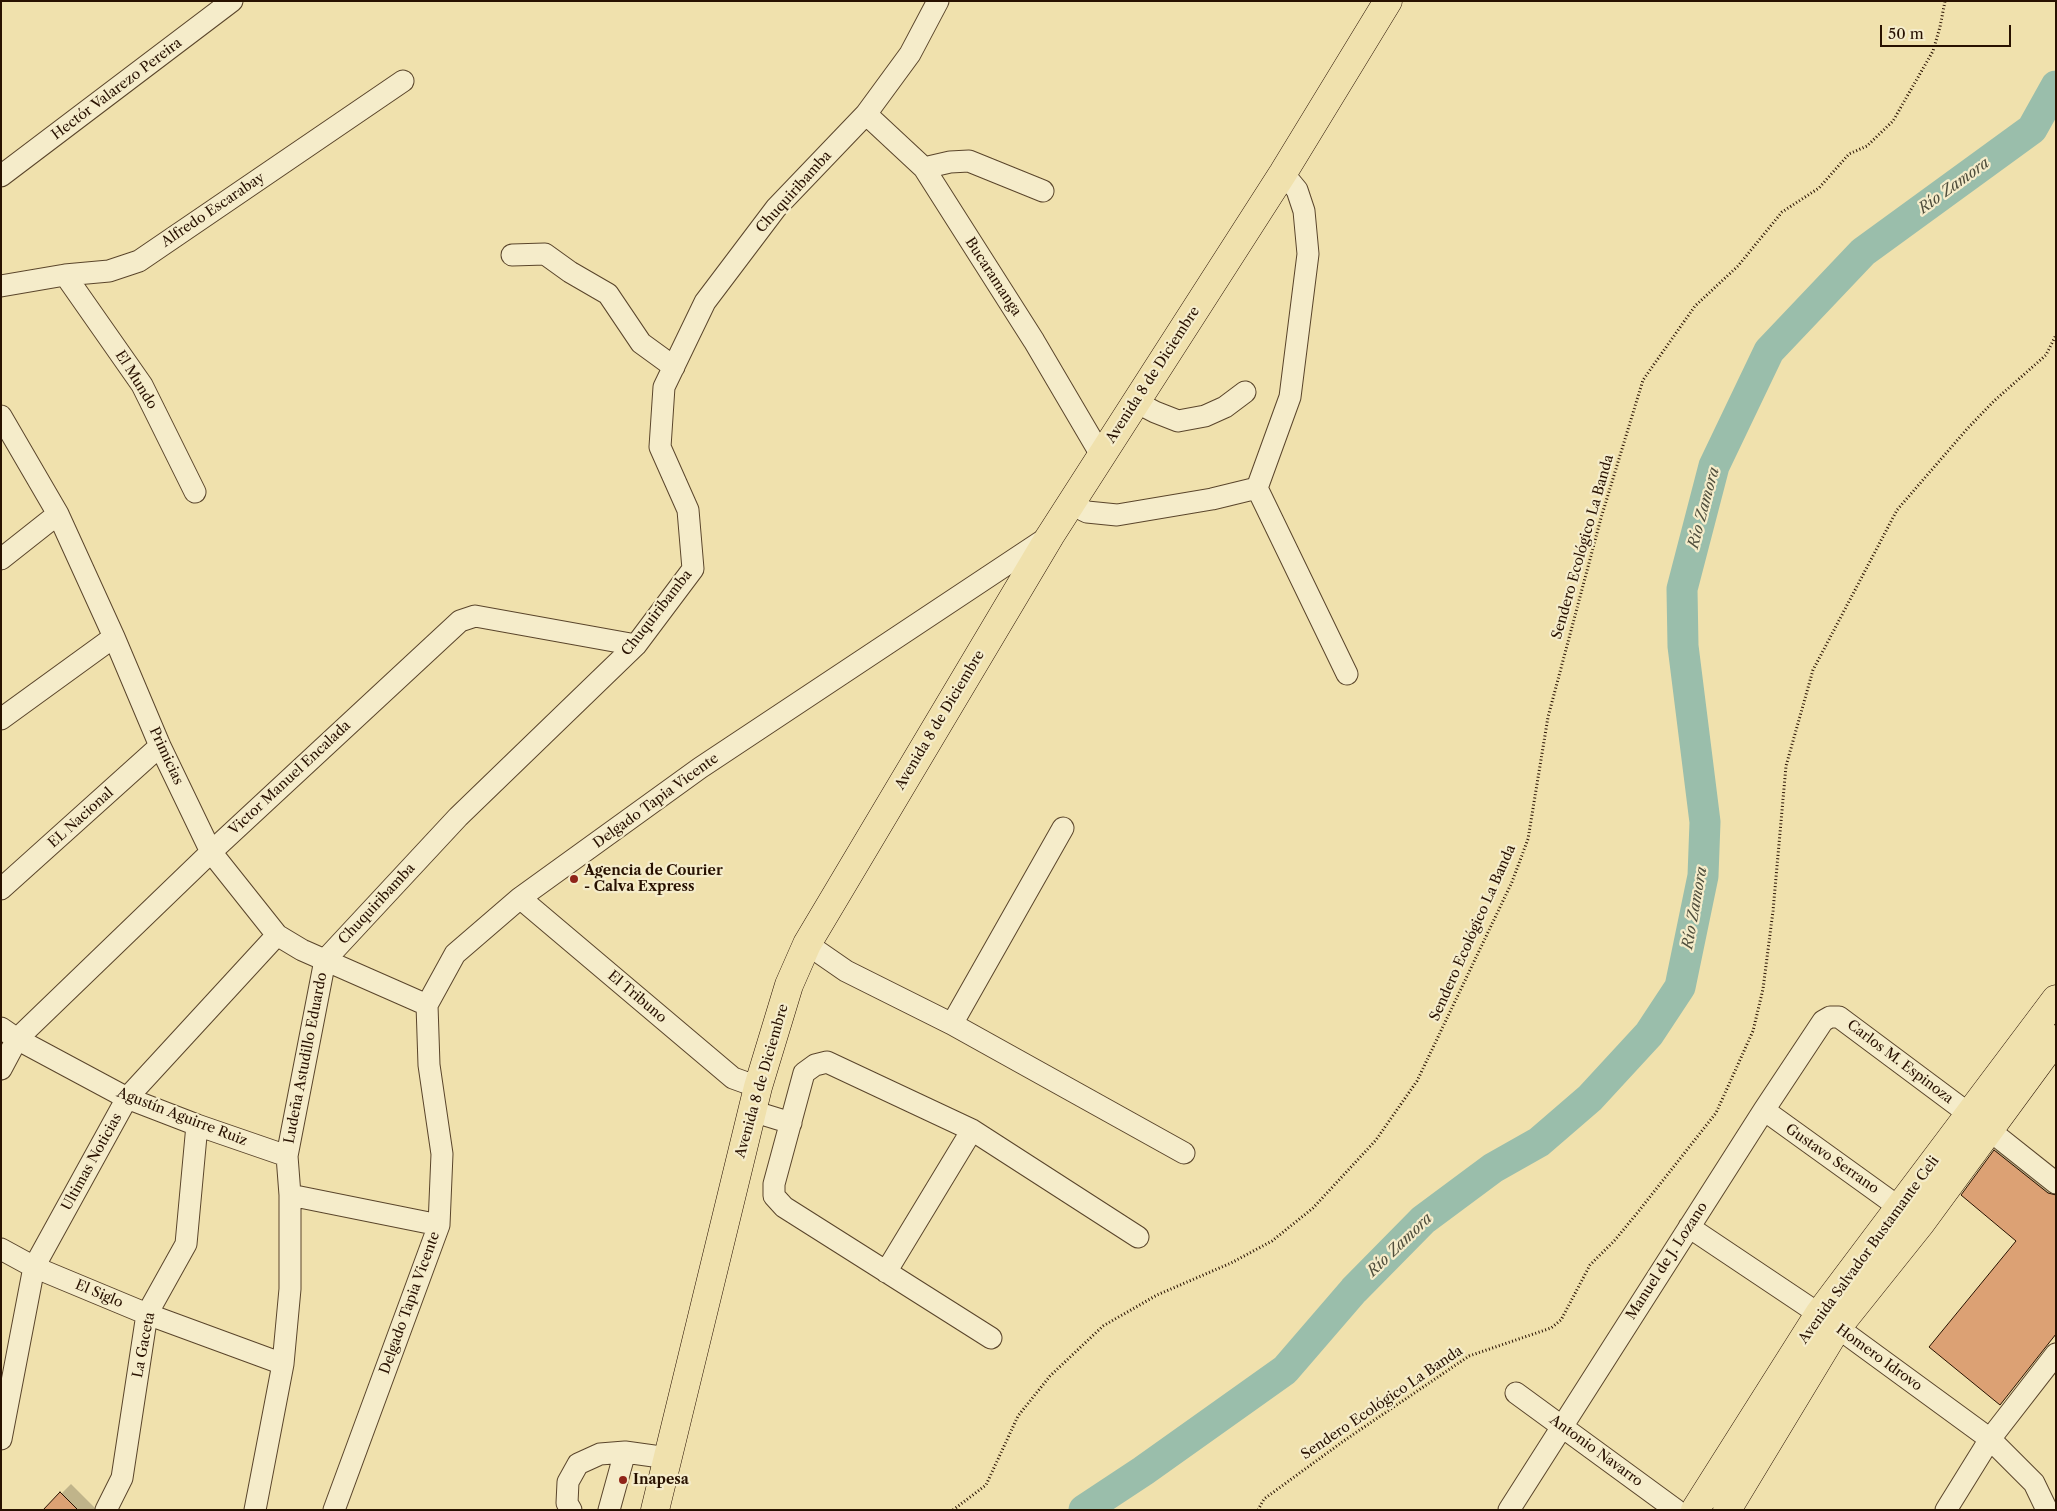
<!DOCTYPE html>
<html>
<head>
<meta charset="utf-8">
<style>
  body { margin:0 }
  #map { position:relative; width:2057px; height:1511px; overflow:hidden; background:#f0e1ad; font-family:"Libre Caslon Text",serif }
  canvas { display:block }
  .frame { position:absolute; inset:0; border:2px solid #281100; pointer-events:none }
  .scale { position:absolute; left:1880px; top:25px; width:131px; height:22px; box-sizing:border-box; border:2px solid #281100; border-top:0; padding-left:6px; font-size:15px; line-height:18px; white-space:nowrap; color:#281100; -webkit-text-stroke:4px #f5ecca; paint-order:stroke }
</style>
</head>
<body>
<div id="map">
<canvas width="2057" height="1511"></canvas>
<div class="frame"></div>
<div class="scale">50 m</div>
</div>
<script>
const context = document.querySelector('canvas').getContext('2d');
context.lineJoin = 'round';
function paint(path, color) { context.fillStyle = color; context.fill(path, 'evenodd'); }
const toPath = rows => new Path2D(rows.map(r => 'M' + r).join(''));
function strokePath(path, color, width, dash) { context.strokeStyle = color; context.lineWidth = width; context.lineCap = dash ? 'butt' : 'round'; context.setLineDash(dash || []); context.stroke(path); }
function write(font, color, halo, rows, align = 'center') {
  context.font = font + ' "Libre Caslon Text",serif'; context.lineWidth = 4.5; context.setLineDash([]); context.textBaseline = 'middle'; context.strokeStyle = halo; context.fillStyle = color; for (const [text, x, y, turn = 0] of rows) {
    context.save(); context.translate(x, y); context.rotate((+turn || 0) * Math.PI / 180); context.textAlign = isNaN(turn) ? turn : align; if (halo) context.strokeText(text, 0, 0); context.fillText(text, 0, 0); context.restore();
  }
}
paint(toPath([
  [1998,1148,2056,1191,2056,1333,2018,1240,1962,1195],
  [71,1484,97,1510,45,1510]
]), '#0003');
strokePath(toPath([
  [1084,1510,1143,1471,1285,1370,1354,1290,1423,1220,1493,1168,1539,1142,1590,1098,1649,1034,1680,987,1703,876,1705,822,1683,646,1682,589,1714,466,1769,351,1863,252,2032,129,2056,86]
]), '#9abeab', 31);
const building = toPath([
  [1994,1150,2048,1193,2056,1195,2056,1334,2000,1405,1929,1347,2016,1241,1961,1195,1994,1150],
  [60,1492,78,1510,43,1510,60,1492]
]);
paint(building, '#dca174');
strokePath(building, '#281100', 1);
const minor = toPath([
  [866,114,924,168,1034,341,1101,455],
  [924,168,950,162,969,161,1043,191],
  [1283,173,1297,190,1304,211,1308,254,1290,397,1257,488,1347,674],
  [1,176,232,1],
  [512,255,545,254,570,272,608,294,641,343,674,367],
  [65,275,142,385,195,492],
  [1,286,65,275,109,271,139,261,403,81],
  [1136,402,1155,412,1178,421,1205,416,1225,407,1245,392],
  [1,416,58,514,114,637,160,746,211,852,277,935,302,950,427,1005],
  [1071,504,1087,512,1117,515,1212,499,1257,488],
  [1,559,58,514],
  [1,719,114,637],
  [1,889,160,746],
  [520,898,733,1078,758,1087],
  [807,944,846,971,952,1024,1184,1153],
  [325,960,458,817,636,645,693,569,688,510,660,447,664,387,705,302,776,208,866,114,910,54,938,1],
  [952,1024,1063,828],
  [1,1028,17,1039,127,1098,197,1125,287,1156],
  [1,1069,17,1039,211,852,460,621,475,616,636,645],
  [1764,1110,1900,1208],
  [752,1111,791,1123],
  [1988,1129,2056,1183],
  [290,1195,439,1225],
  [1689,1227,1819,1314,1990,1439,2034,1483,2047,1510],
  [1,1249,34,1267,147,1314,283,1364],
  [886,1272,972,1130],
  [991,1338,784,1207,774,1196,774,1184,804,1073,815,1065,827,1062,972,1130,1138,1237],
  [1516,1393,1676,1510],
  [1,1439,34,1267,127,1098,277,935],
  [106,1510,122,1478,147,1314,186,1244,197,1125],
  [255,1510,283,1364,290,1289,290,1195,287,1156,325,960],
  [334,1510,439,1225,442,1154,429,1065,427,1005,455,954,520,898,700,768,1048,537],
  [571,1510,567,1503,568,1482,578,1464,600,1454,625,1452,668,1458],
  [609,1510,625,1452],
  [1509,1510,1764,1110,1823,1021,1830,1017,1839,1017,1969,1114],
  [1946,1510,1990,1439,2056,1354]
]);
const major = toPath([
  [655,1510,758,1087,789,985,807,944,1050,536,1283,173,1388,1],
  [1695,1510,1819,1314,2056,999],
  [1727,1510,1837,1328,1921,1223,2056,1039]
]);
strokePath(minor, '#5a452b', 23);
strokePath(major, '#281100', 29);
strokePath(toPath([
  [953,1510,986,1485,1018,1416,1050,1376,1103,1326,1157,1295,1231,1263,1272,1241,1313,1208,1376,1140,1417,1081,1512,882,1528,839,1548,717,1601,518,1643,380,1695,306,1738,266,1782,212,1819,188,1849,154,1867,146,1893,121,1933,51,1940,27,1945,1],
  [1258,1510,1264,1499,1345,1440,1469,1356,1551,1328,1561,1320,1590,1265,1615,1240,1638,1212,1716,1113,1753,1031,1763,989,1773,911,1786,766,1813,670,1897,510,1967,429,1994,401,2046,355,2056,335]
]), '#281100', 3, [1, 2.5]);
strokePath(minor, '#f5ecca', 21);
strokePath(major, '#f0e1ad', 28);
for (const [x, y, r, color] of [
  [574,879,5,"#8f2418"],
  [623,1480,5,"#8f2418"]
]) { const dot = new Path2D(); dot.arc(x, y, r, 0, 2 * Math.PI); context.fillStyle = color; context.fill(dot); strokePath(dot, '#f5ecca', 2); }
write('14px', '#281100', '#f5ecca', [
  ["Hectór Valarezo Pereira",117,89,-37],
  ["Chuquiribamba",794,192,-48],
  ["Alfredo Escarabay",213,210,-34],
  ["Bucaramanga",993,277,57],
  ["Avenida 8 de Diciembre",1153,375,-57],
  ["El Mundo",136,380,58],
  ["Sendero Ecológico La Banda",1583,547,-74],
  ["Chuquiribamba",657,613,-52],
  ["Avenida 8 de Diciembre",940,720,-59],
  ["Primicias",166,756,65],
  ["Victor Manuel Encalada",290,778,-43],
  ["Delgado Tapia Vicente",656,801,-36],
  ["EL Nacional",81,818,-42],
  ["Chuquiribamba",377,904,-47],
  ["Sendero Ecológico La Banda",1473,933,-66],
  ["El Tribuno",637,997,40],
  ["Ludeña Astudillo Eduardo",306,1058,-79],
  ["Carlos M. Espinoza",1900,1062,37],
  ["Avenida 8 de Diciembre",762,1081,-74],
  ["Agustín Aguirre Ruiz",182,1117,21],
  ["Gustavo Serrano",1832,1159,35],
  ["Ultimas Noticias",92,1162,-61],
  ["Avenida Salvador Bustamante Celi",1869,1250,-54],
  ["Manuel de J. Lozano",1667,1261,-57],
  ["El Siglo",99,1294,23],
  ["Delgado Tapia Vicente",410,1303,-70],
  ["La Gaceta",144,1345,-79],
  ["Homero Idrovo",1879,1358,36],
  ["Sendero Ecológico La Banda",1382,1403,-34],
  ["Antonio Navarro",1596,1451,36]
]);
write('bold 14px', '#281100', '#f5ecca', [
  ["Agencia de Courier",584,871],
  ["- Calva Express",584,887],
  ["Inapesa",633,1480]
], 'left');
write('italic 15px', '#504e3c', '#f5ecca', [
  ["Río Zamora",1954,186,-36],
  ["Río Zamora",1704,508,-75],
  ["Río Zamora",1695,908,-80],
  ["Río Zamora",1400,1245,-44]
]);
</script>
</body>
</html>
